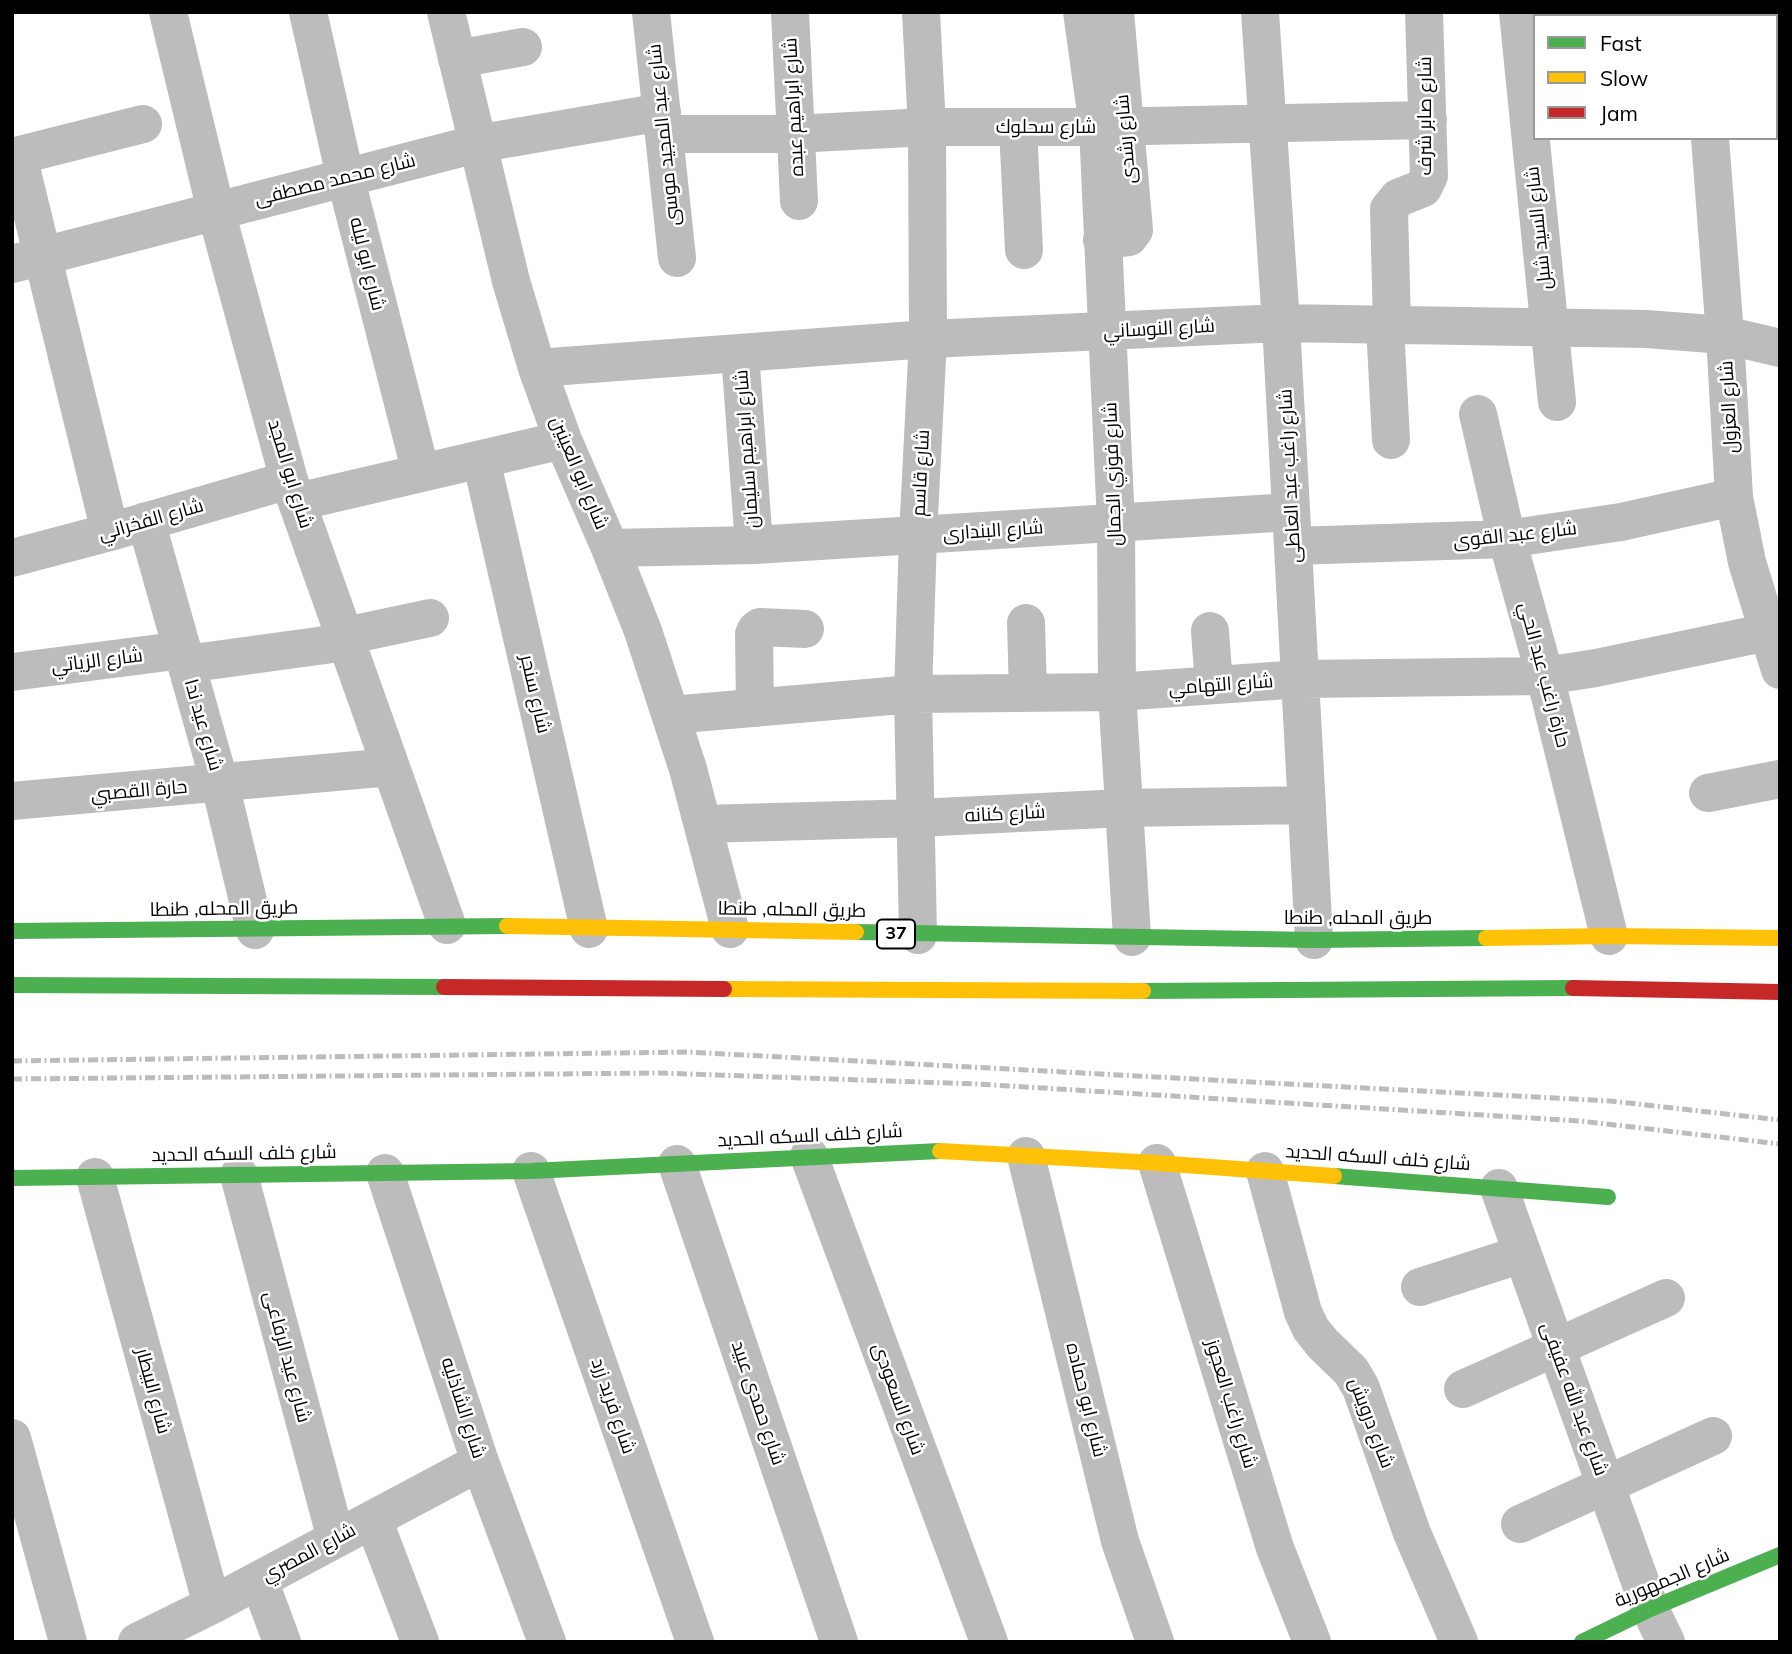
<!DOCTYPE html>
<html>
<head>
<meta charset="utf-8">
<style>
  body { margin:0 }
  #map { position:relative; width:1792px; height:1654px; overflow:hidden; background:#fff; font-family:Mulish,sans-serif }
  canvas { display:block }
  .frame { position:absolute; inset:0; border:14px solid #000; pointer-events:none }
  .legend { position:absolute; left:1533px; top:14px; width:245px; height:126px; box-sizing:border-box; background:#fff; border:2px solid #999; margin:0; padding:9px 12px; list-style:none; font-size:21px; color:#000 }
  .legend li { display:flex; align-items:center; gap:14px; height:35px }
  .legend b { width:35px; border:2px solid #999 }
</style>
</head>
<body>
<div id="map">
<canvas width="1792" height="1654"></canvas>
<div class="frame"></div>
<ul class="legend">
<li><b style="height:9px;background:#4caf50"></b>Fast</li>
<li><b style="height:9px;background:#ffc107"></b>Slow</li>
<li><b style="height:9px;background:#c62828"></b>Jam</li>
</ul>
</div>
<script>
const context = document.querySelector('canvas').getContext('2d');
context.lineJoin = 'round';
const toPath = rows => new Path2D(rows.map(r => 'M' + r).join(''));
function strokePath(path, color, width, dash) { context.strokeStyle = color; context.lineWidth = width; context.lineCap = dash ? 'butt' : 'round'; context.setLineDash(dash || []); context.stroke(path); }
function write(font, color, halo, rows, align = 'center') {
  context.font = font + ' Mulish,Cairo,sans-serif'; context.lineWidth = 5; context.setLineDash([]); context.textBaseline = 'middle'; context.strokeStyle = halo; context.fillStyle = color; for (const [text, x, y, turn = 0] of rows) {
    context.save(); context.translate(x, y); context.rotate((+turn || 0) * Math.PI / 180); context.textAlign = isNaN(turn) ? turn : align; if (halo) context.strokeText(text, 0, 0); context.fillText(text, 0, 0); context.restore();
  }
}
strokePath(toPath([
  [168,12,216,211,289,480,447,925],
  [308,12,345,176,421,473],
  [446,12,511,281,537,368,563,440,610,548,643,631,688,769,730,929],
  [651,12,677,258],
  [790,12,799,201],
  [1082,12,1098,127,1116,523,1117,692,1132,937],
  [1260,12,1281,323,1314,940],
  [1518,12,1557,402],
  [1700,12,1700,16],
  [457,59,523,47],
  [1018,128,1024,250],
  [664,134,794,134,927,127,1098,127,1428,120],
  [1710,138,1725,335,1734,497,1747,562,1780,670],
  [12,157,143,124],
  [12,158,21,168,110,532],
  [1102,240,1129,237,1134,230,1115,12],
  [12,264,476,144,662,112],
  [1392,324,1389,209,1398,198,1423,188,1429,176,1424,12],
  [1385,325,1391,440],
  [740,353,754,545],
  [537,368,928,339,1281,323,1646,329,1725,335,1780,348],
  [1478,414,1507,539,1545,676,1609,936],
  [481,459,589,929],
  [297,502,563,440],
  [146,521,220,784,255,930],
  [1293,546,1507,539,1621,522,1734,497],
  [610,548,754,545,1291,512],
  [12,558,110,532,289,480],
  [1026,623,1028,693],
  [1210,631,1214,685],
  [345,636,430,618],
  [186,664,347,642],
  [12,672,183,650],
  [755,708,754,634,756,630,760,627,805,629],
  [671,715,913,694,1117,692,1301,679,1545,676,1596,668,1768,632],
  [1708,793,1780,779],
  [12,801,391,767],
  [703,824,916,818,1124,808,1307,805],
  [918,935,913,694,918,536,928,339,927,127,921,12],
  [809,1156,989,1642],
  [1026,1156,1120,1541,1155,1642],
  [1157,1163,1275,1548,1312,1642],
  [677,1164,839,1642],
  [531,1171,695,1642],
  [1265,1171,1303,1312,1311,1329,1323,1344,1351,1371,1361,1388,1412,1533,1459,1642],
  [385,1173,480,1462,547,1642],
  [239,1175,336,1539],
  [95,1177,212,1605],
  [1499,1188,1650,1609,1666,1642],
  [1420,1287,1522,1254],
  [1463,1389,1666,1298],
  [12,1438,68,1642],
  [373,1519,420,1642],
  [1520,1524,1713,1436],
  [259,1580,282,1642],
  [137,1642,212,1605,480,1462]
]), '#bcbcbc', 38);
strokePath(toPath([
  [12,931,507,926],
  [856,932,1314,940,1486,938],
  [12,985,444,987],
  [1143,991,1573,988],
  [1334,1176,1608,1197],
  [12,1178,531,1171,940,1151],
  [1582,1642,1650,1609,1780,1555]
]), '#4caf50', 16);
strokePath(toPath([
  [507,926,856,932],
  [1486,938,1609,936,1780,938],
  [724,989,1143,991],
  [940,1151,1157,1163,1334,1176]
]), '#ffc107', 16);
strokePath(toPath([
  [444,987,724,989],
  [1573,988,1780,992]
]), '#c62828', 16);
strokePath(toPath([
  [12,1061,687,1052,1610,1101,1780,1120],
  [12,1079,659,1073,977,1084,1580,1121,1780,1144]
]), '#bcbcbc', 5, [10, 3.5, 2, 3.5]);
for (const [x, y, w] of [
  [896,934,38]
]) { const box = new Path2D(); box.roundRect(x - w / 2, y - 14.5, w, 29, 5); context.fillStyle = '#fff'; context.fill(box); strokePath(box, '#000', 2); }
write('bold 18px', '#000', null, [
  ["37",896,934]
]);
write('19px', '#000', '#fff', [
  ["شارع ابراهيم عبده",794,107,-93],
  ["شارع صابر شرف",1425,116,-90],
  ["شارع سحلوك",1046,127],
  ["شارع عبد المجيد موسى",664,135,-96],
  ["شارع رشدى",1126,139,-95],
  ["شارع محمد مصطفى",335,180,-14],
  ["شارع السيد شبل",1539,228,-96],
  ["شارع ابو ليله",367,264,76],
  ["شارع النوساني",1159,329,-3],
  ["شارع العزول",1729,407,-93],
  ["شارع ابراهيم سليمان",747,449,-94],
  ["شارع ابو العينين",579,473,67],
  ["شارع قاسم",921,473,-87],
  ["شارع ابو المجد",290,474,73],
  ["شارع فوزي الجمال",1113,474,-92],
  ["شارع راغب عبد العاطى",1290,476,-93],
  ["شارع الفخراني",151,520,-16],
  ["شارع البندارى",993,531,-4],
  ["شارع عبد القوى",1515,535,-6],
  ["شارع الزياتي",97,661,-7],
  ["حارة راغب عبد الحي",1544,675,75],
  ["شارع التهامي",1221,685,-4],
  ["شارع سنجر",535,694,77],
  ["شارع عيد ندا",203,725,74],
  ["حارة القصبي",139,791,-5],
  ["شارع كنانه",1005,814,-3],
  ["طريق المحله, طنطا",224,909,-1],
  ["طريق المحله, طنطا",792,910,1],
  ["طريق المحله, طنطا",1358,918],
  ["شارع خلف السكه الحديد",810,1136,-3],
  ["شارع خلف السكه الحديد",244,1154,-1],
  ["شارع خلف السكه الحديد",1378,1158,4],
  ["شارع عيد الرفاعى",287,1357,75],
  ["شارع البيطار",153,1391,75],
  ["شارع السعودى",898,1399,70],
  ["شارع عبد الله عفيفى",1574,1399,70],
  ["شارع ابو حماده",1086,1400,76],
  ["شارع حمدى عبيد",758,1403,71],
  ["شارع راغب العجوز",1231,1404,73],
  ["شارع فريد زرد",613,1406,71],
  ["شارع الشاذليه",463,1408,72],
  ["شارع درويش",1371,1423,69],
  ["شارع المصري",309,1553,-28],
  ["شارع الجمهورية",1672,1578,-23]
]);
</script>
</body>
</html>
